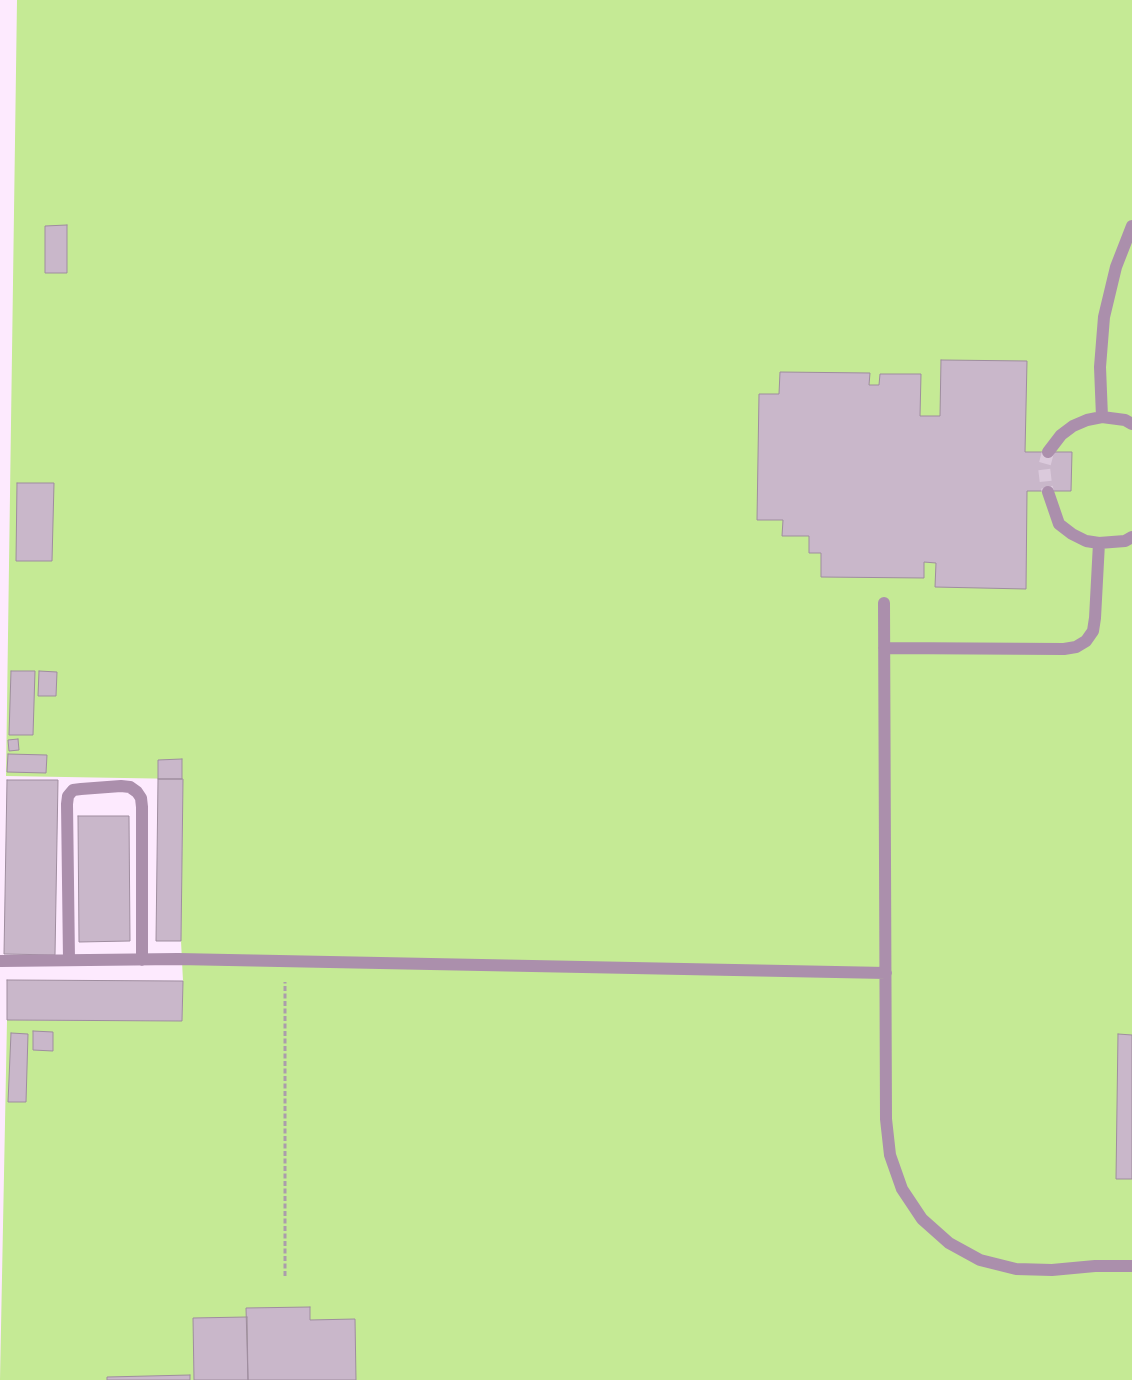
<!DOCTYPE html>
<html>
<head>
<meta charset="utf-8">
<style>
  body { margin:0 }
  canvas { display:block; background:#fdeafe }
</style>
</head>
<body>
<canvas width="1132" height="1380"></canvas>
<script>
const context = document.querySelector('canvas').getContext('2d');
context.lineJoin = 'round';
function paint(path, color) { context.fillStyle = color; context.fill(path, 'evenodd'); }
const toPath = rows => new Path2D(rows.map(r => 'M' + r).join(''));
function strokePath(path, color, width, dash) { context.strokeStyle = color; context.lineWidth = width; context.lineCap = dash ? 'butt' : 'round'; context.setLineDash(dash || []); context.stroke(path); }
paint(toPath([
  [17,0,1132,0,1132,1380,0,1380,7,1020,182,1021,183,981,181,941,183,779,6,776]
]), '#c5ea95');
const building = toPath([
  [67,225,67,273,45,273,45,226,67,225],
  [941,360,1027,361,1025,452,1072,452,1071,491,1027,491,1026,589,935,587,936,563,924,562,924,578,821,577,821,553,809,553,809,536,782,536,783,520,757,520,759,394,779,394,780,372,870,373,869,385,879,385,880,374,921,374,920,416,940,416,941,360],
  [17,483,54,483,52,561,16,561,17,483],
  [11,671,35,671,33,735,9,735,11,671],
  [39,671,57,672,56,696,38,696,39,671],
  [18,739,19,750,9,751,8,740,18,739],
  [8,754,47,755,46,773,7,772,8,754],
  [182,759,182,779,158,779,158,760,182,759],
  [158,779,183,779,181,941,156,941,158,779],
  [7,780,58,780,55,955,4,954,7,780],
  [78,816,129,816,130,941,79,942,78,816],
  [7,980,183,981,182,1021,7,1020,7,980],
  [33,1031,53,1032,53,1051,33,1050,33,1031],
  [11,1033,28,1034,26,1102,8,1102,11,1033],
  [1118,1034,1132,1035,1132,1179,1116,1179,1118,1034],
  [310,1307,310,1320,355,1319,356,1380,248,1380,246,1308,310,1307],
  [247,1317,248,1380,194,1380,193,1318,247,1317],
  [190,1375,190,1380,107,1380,107,1377,190,1375]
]);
paint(building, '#c9b7ca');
strokePath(building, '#9f8d9f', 1);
strokePath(toPath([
  [1048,452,1044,467,1046,484,1048,492]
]), '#dbcadc', 12, [12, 6]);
strokePath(toPath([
  [285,1276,285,982]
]), '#ab9dac', 3, [5, 2.5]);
strokePath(toPath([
  [1102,417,1100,367,1104,317,1116,267,1132,226],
  [1048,452,1061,435,1073,426,1087,420,1102,417,1125,420,1132,424],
  [1048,492,1059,524,1072,534,1086,541,1099,543,1125,541,1132,537],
  [884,603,886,1119,890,1155,902,1189,922,1219,949,1243,980,1260,1016,1269,1052,1270,1095,1266,1132,1266],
  [884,648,1064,649,1076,647,1086,641,1093,631,1095,618,1099,543],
  [69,960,67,804,68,796,73,790,81,789,121,786,130,787,137,792,141,798,142,807,142,960],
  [0,961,178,959,886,973]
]), '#ab8fac', 12);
</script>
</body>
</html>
